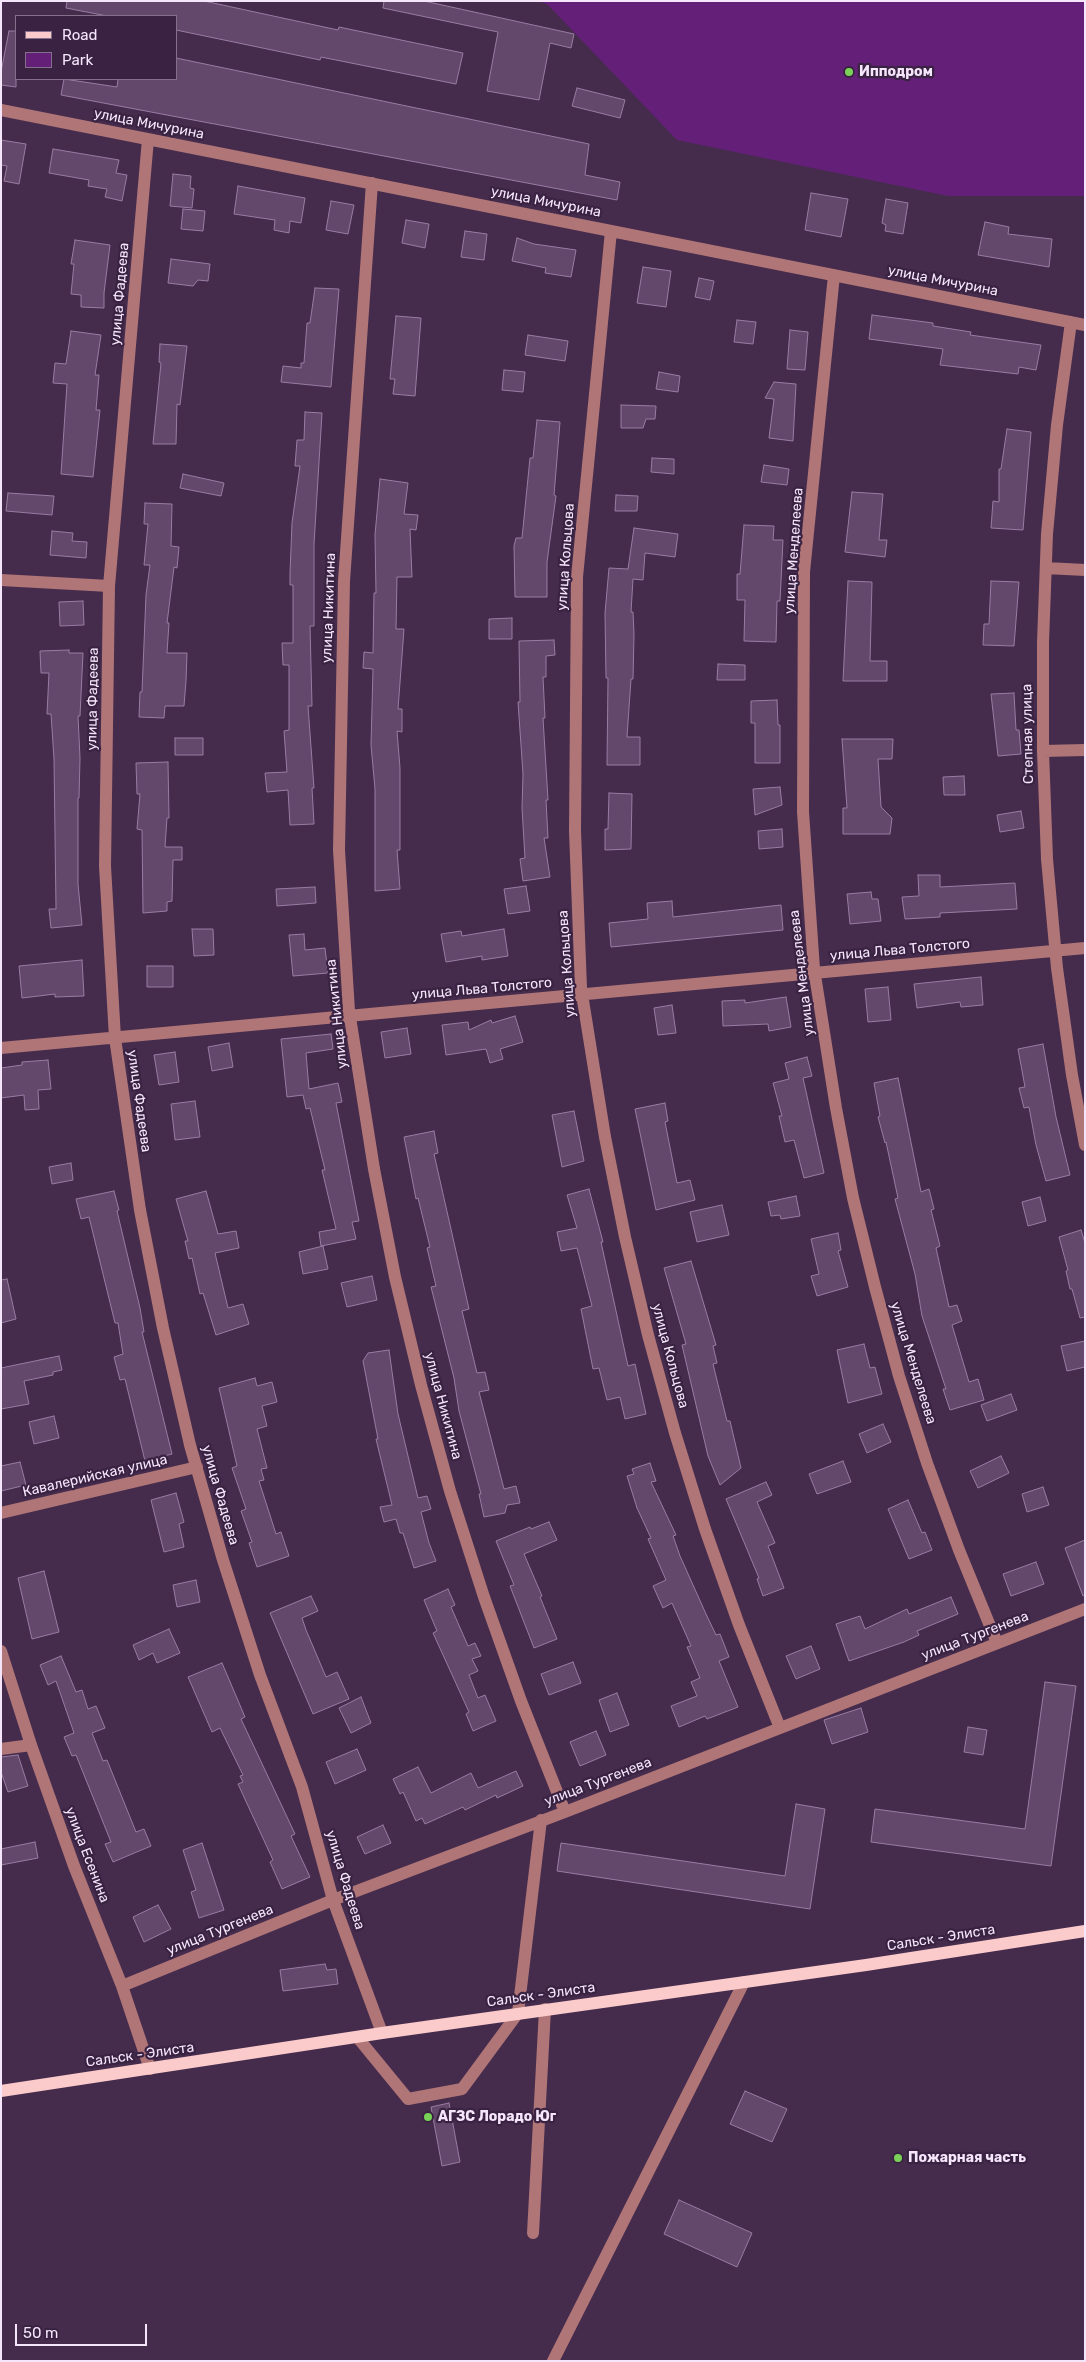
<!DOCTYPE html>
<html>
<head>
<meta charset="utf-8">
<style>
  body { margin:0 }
  #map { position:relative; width:1086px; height:2362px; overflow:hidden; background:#452c4d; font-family:Rubik,sans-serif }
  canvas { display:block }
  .frame { position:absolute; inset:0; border:2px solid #f6e6fc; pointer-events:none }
  .legend { position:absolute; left:15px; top:15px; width:162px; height:65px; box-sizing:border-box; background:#3a2242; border:1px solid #85708c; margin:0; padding:6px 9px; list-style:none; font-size:15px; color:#f6e6fc }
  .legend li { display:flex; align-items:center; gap:10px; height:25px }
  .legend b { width:25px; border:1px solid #85708c }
  .scale { position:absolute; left:15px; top:2324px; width:132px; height:22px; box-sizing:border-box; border:2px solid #f6e6fc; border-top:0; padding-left:6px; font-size:15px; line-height:18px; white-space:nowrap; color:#f6e6fc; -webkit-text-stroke:4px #3a2242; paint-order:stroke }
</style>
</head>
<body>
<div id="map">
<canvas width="1086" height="2362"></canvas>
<div class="frame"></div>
<ul class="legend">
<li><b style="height:6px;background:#fbcaca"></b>Road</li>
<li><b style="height:14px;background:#642078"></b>Park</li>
</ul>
<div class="scale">50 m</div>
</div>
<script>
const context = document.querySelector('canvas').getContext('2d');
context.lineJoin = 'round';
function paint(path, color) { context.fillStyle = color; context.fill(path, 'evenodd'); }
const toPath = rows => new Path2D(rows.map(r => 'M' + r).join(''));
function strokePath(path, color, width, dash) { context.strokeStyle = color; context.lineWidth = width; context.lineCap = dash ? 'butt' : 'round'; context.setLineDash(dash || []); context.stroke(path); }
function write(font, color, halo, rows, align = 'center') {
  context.font = font + ' Rubik,sans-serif'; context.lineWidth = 4.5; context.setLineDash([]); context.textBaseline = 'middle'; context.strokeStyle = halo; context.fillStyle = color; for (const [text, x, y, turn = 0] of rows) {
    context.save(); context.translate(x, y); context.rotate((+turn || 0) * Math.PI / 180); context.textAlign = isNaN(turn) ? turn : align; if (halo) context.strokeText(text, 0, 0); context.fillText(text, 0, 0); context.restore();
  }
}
paint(toPath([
  [539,1,1085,1,1085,196,948,196,677,140,548,5]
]), '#642078');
const building = toPath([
  [67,1,204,1,338,30,339,27,463,53,456,84,321,57,320,60,176,30,176,16,107,16,66,8,67,1],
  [384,1,424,1,574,34,571,48,550,43,539,100,487,91,498,32,383,8,384,1],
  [9,31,16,31,16,87,1,85,1,72,9,31],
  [176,58,589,144,585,175,620,182,617,200,61,95,64,79,117,87,118,79,176,79,176,58],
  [577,88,625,100,620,118,572,106,577,88],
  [1,140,26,144,19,184,4,181,7,166,1,165,1,140],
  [53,149,119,160,116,173,127,175,122,201,105,197,107,189,88,186,89,180,49,173,53,149],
  [173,174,191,176,190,188,194,189,192,208,170,206,173,174],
  [238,186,305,198,301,223,290,221,289,233,274,230,275,220,234,214,238,186],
  [811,193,848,199,841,237,805,230,811,193],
  [886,199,908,203,903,234,885,231,886,225,882,223,886,199],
  [331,201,354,205,348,234,326,230,331,201],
  [183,209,205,211,203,231,181,229,183,209],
  [406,220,429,224,425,248,402,243,406,220],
  [985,222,1009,227,1008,234,1052,239,1049,267,978,255,985,222],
  [465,231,487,234,484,260,461,257,465,231],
  [517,238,534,244,576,250,571,277,545,273,546,268,512,261,517,238],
  [75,240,110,245,104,293,104,308,81,307,81,295,71,294,74,264,71,264,75,240],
  [171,259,210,264,208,281,198,280,193,286,168,283,171,259],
  [643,267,671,271,666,307,637,303,643,267],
  [699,278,714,281,710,300,695,297,699,278],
  [315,288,339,289,331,387,281,382,283,366,301,368,301,363,304,363,307,323,310,323,315,288],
  [872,315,933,323,933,326,971,332,970,335,1041,345,1036,370,1019,367,1018,374,940,365,943,349,869,339,872,315],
  [396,316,421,318,415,396,393,394,395,379,390,379,396,316],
  [737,320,756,322,753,344,734,342,737,320],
  [790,330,808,332,805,370,787,369,790,330],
  [71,331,101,335,95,375,99,375,96,410,100,410,93,477,61,474,67,384,53,383,55,363,66,364,71,331],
  [528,335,568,341,565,361,525,355,528,335],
  [160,344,187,346,180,405,177,404,176,444,153,444,161,363,159,362,160,344],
  [504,370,525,372,523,392,502,390,504,370],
  [659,372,680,376,678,392,656,389,659,372],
  [774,382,796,384,793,441,769,438,774,399,765,398,774,382],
  [621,405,656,406,655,419,646,419,643,428,621,428,621,405],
  [305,412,322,413,314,544,314,626,310,626,312,706,308,706,314,788,312,788,314,824,290,825,288,790,267,792,265,773,287,772,284,731,289,730,289,665,283,665,282,643,293,643,293,585,290,585,290,573,292,523,300,466,295,466,297,440,304,440,305,412],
  [537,420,560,422,554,495,556,496,547,562,547,597,515,597,514,546,516,538,522,538,530,458,533,458,537,420],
  [1007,429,1031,432,1023,530,991,528,993,501,999,502,999,469,1001,469,1007,429],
  [652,458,674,459,674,474,651,472,652,458],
  [764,465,789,469,787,485,761,482,764,465],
  [183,474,224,483,221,496,180,488,183,474],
  [380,479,408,483,404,514,418,515,416,530,410,529,412,577,397,577,396,629,404,629,398,709,402,709,402,732,397,731,400,768,400,850,397,850,400,889,375,891,375,789,371,745,373,669,363,668,364,652,373,653,374,593,376,593,375,535,380,479],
  [852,492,883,494,879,540,887,540,885,557,845,552,852,492],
  [8,493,54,496,52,515,6,511,8,493],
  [616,495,638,496,637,511,615,511,616,495],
  [145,503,172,504,171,546,179,547,177,568,174,567,167,623,169,623,167,653,187,653,186,681,184,706,165,706,164,718,139,717,140,692,142,692,146,595,150,565,144,565,148,524,144,524,145,503],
  [744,525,774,526,773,540,783,540,780,601,777,601,776,642,744,641,745,600,737,600,737,574,740,574,744,525],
  [634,528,678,534,675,557,645,553,643,580,633,579,631,612,633,612,634,634,633,679,631,679,627,737,640,737,640,765,607,765,608,678,606,678,605,613,609,568,628,569,634,528],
  [52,531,73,533,72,541,87,542,86,558,50,555,52,531],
  [848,581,872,582,870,661,887,661,887,681,843,681,848,581],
  [991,581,1019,582,1014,646,983,645,984,624,989,624,991,581],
  [83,601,84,625,60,626,59,602,83,601],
  [512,618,512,639,489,639,489,619,512,618],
  [554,640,555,655,546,656,546,677,543,677,545,718,543,718,548,800,546,800,548,838,544,838,550,877,523,881,520,859,525,858,522,808,523,774,518,702,520,702,519,641,554,640],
  [69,650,69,653,83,653,80,716,78,716,80,758,79,798,78,798,78,884,82,925,51,928,49,909,56,909,54,759,51,714,47,714,49,673,41,673,40,651,69,650],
  [718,664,745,665,745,680,717,680,718,664],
  [1014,693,1016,730,1019,730,1021,754,998,756,991,694,1014,693],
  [777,700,778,725,780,725,780,763,755,763,755,723,751,723,751,701,777,700],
  [175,738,203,738,203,755,175,755,175,738],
  [842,739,893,739,892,759,878,759,881,807,892,818,890,834,843,834,843,808,847,808,842,739],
  [168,762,169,818,167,818,165,847,182,847,182,860,173,860,172,901,167,902,167,911,143,913,142,830,137,829,140,794,137,794,136,763,168,762],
  [964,776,965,795,944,795,943,777,964,776],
  [780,787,782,805,755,815,753,789,780,787],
  [609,793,632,794,631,849,605,850,605,829,608,829,609,793],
  [1021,811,1024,828,1000,832,997,815,1021,811],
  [782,829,783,847,759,849,758,831,782,829],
  [918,875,940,875,940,887,1015,883,1017,909,940,913,940,917,905,919,902,897,919,896,918,875],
  [526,886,530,911,508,914,504,889,526,886],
  [315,887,316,903,277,906,276,889,315,887],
  [871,892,872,899,878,899,881,921,850,924,847,894,871,892],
  [672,901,673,917,781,905,783,930,611,947,609,923,648,919,647,903,672,901],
  [192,929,213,929,214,955,194,956,192,929],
  [504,929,508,956,482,960,482,956,446,962,441,934,461,931,462,936,504,929],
  [304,934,305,950,325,948,328,973,293,976,289,935,304,934],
  [82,960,84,996,55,997,55,994,22,998,19,966,82,960],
  [147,966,173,966,173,987,147,987,147,966],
  [981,977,983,1005,961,1007,960,1002,917,1008,914,984,981,977],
  [888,987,891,1020,868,1022,865,989,888,987],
  [786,997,791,1027,769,1031,768,1024,723,1026,722,1001,745,1000,745,1003,786,997],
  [672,1005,676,1033,658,1035,654,1008,672,1005],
  [515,1016,523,1042,500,1049,503,1059,490,1063,486,1049,446,1055,442,1025,468,1022,469,1030,491,1020,492,1023,515,1016],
  [407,1028,411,1054,385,1058,381,1032,407,1028],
  [331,1034,333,1049,306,1053,309,1089,338,1083,342,1102,336,1103,359,1221,352,1222,356,1239,321,1246,319,1232,336,1229,322,1170,325,1170,310,1108,306,1109,303,1095,287,1097,281,1039,331,1034],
  [229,1043,233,1067,212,1071,208,1047,229,1043],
  [1043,1044,1056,1117,1070,1175,1046,1181,1036,1145,1029,1107,1024,1108,1019,1088,1025,1087,1018,1049,1043,1044],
  [175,1052,179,1082,159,1085,154,1055,175,1052],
  [807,1057,812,1076,803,1078,824,1173,804,1178,794,1140,785,1142,779,1116,782,1116,773,1083,789,1079,785,1063,807,1057],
  [48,1060,51,1089,38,1090,39,1109,25,1110,24,1095,1,1098,1,1068,22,1065,22,1062,48,1060],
  [898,1078,921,1192,929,1189,934,1209,931,1210,940,1246,936,1248,949,1307,957,1305,962,1321,952,1325,969,1382,978,1379,984,1400,950,1410,943,1389,946,1389,922,1316,915,1274,895,1199,898,1198,886,1142,885,1143,878,1117,880,1116,874,1083,898,1078],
  [195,1101,200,1137,175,1140,171,1104,195,1101],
  [665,1103,668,1121,665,1122,677,1183,690,1180,695,1200,656,1210,635,1109,665,1103],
  [574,1111,584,1161,562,1167,552,1115,574,1111],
  [434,1131,438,1153,434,1154,469,1309,462,1311,477,1373,485,1372,489,1390,479,1392,504,1489,516,1486,520,1503,507,1505,505,1513,484,1517,479,1494,481,1494,459,1411,454,1378,431,1287,436,1286,427,1248,430,1247,418,1198,416,1199,404,1137,434,1131],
  [71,1163,73,1180,52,1184,49,1167,71,1163],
  [589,1189,603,1242,601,1242,628,1366,635,1364,646,1414,625,1419,620,1397,607,1400,599,1368,593,1369,581,1309,592,1306,577,1248,561,1251,557,1232,577,1228,567,1195,589,1189],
  [114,1191,119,1210,117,1211,140,1308,144,1332,142,1332,172,1454,145,1461,125,1379,120,1380,114,1357,123,1354,118,1323,115,1323,89,1217,81,1219,76,1199,114,1191],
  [206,1191,218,1234,236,1231,239,1248,215,1253,228,1308,243,1304,249,1324,216,1335,203,1293,200,1294,192,1258,189,1259,185,1241,188,1241,176,1199,206,1191],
  [796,1196,800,1216,781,1219,780,1215,771,1216,768,1202,796,1196],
  [1040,1197,1046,1221,1028,1226,1022,1202,1040,1197],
  [722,1205,729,1235,697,1242,690,1212,722,1205],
  [1081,1230,1085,1243,1085,1317,1080,1318,1072,1289,1070,1289,1066,1271,1068,1270,1059,1237,1081,1230],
  [838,1233,841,1250,838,1251,848,1287,817,1296,811,1276,819,1274,811,1239,838,1233],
  [323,1246,328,1269,303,1274,299,1252,323,1246],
  [691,1261,716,1345,713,1346,717,1363,713,1364,727,1421,730,1421,741,1468,720,1485,708,1456,682,1345,686,1344,664,1268,691,1261],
  [372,1276,377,1300,347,1307,341,1283,372,1276],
  [7,1279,16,1319,1,1323,1,1280,7,1279],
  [1085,1341,1085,1367,1067,1371,1061,1346,1085,1341],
  [864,1344,870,1368,875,1367,882,1394,848,1403,837,1350,864,1344],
  [389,1350,398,1414,418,1498,427,1496,431,1509,421,1512,429,1543,436,1561,414,1568,403,1533,400,1533,396,1519,384,1522,380,1507,392,1505,376,1439,378,1439,363,1361,368,1353,389,1350],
  [59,1356,62,1370,53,1372,53,1375,24,1381,29,1404,1,1409,1,1368,59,1356],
  [255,1378,257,1386,272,1382,277,1402,262,1406,267,1426,257,1429,267,1468,261,1469,264,1480,259,1481,276,1534,281,1532,289,1556,257,1567,249,1543,252,1542,241,1511,246,1509,232,1468,237,1466,219,1388,255,1378],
  [1011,1394,1017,1410,987,1421,981,1405,1011,1394],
  [54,1416,59,1438,34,1444,29,1422,54,1416],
  [883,1424,891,1442,867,1453,859,1434,883,1424],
  [1001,1456,1009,1473,978,1488,970,1471,1001,1456],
  [843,1461,851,1482,817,1494,809,1474,843,1461],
  [20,1462,26,1485,1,1491,1,1466,20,1462],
  [650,1463,656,1481,651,1482,676,1535,673,1536,680,1556,706,1614,716,1635,720,1634,729,1657,719,1661,738,1707,707,1719,705,1716,679,1727,671,1706,697,1696,691,1682,700,1678,687,1647,691,1646,672,1603,663,1608,653,1586,666,1580,648,1539,651,1538,637,1508,627,1476,634,1474,632,1469,650,1463],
  [766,1482,772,1495,757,1502,775,1543,768,1546,784,1588,763,1596,757,1579,759,1578,726,1499,766,1482],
  [1043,1487,1049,1505,1027,1512,1022,1494,1043,1487],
  [176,1493,184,1522,179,1524,184,1547,164,1552,151,1500,176,1493],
  [908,1500,922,1533,925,1532,932,1550,909,1559,888,1509,908,1500],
  [549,1522,557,1540,524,1554,542,1596,540,1597,557,1639,534,1648,510,1586,514,1585,496,1541,530,1527,531,1529,549,1522],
  [1085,1540,1085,1595,1083,1596,1065,1548,1085,1540],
  [1036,1562,1044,1584,1011,1596,1003,1574,1036,1562],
  [44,1571,59,1632,32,1639,18,1578,44,1571],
  [196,1580,200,1602,177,1607,173,1585,196,1580],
  [448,1589,455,1605,451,1607,468,1646,475,1643,481,1656,472,1659,478,1671,469,1675,478,1698,485,1695,496,1721,473,1731,466,1714,469,1712,433,1633,437,1631,424,1600,448,1589],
  [311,1596,318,1611,302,1618,306,1630,326,1677,337,1672,349,1699,313,1714,270,1613,311,1596],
  [951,1597,958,1614,917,1631,919,1635,904,1642,849,1661,836,1624,860,1616,865,1629,907,1609,909,1614,951,1597],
  [169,1629,180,1653,157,1663,153,1653,139,1660,133,1645,169,1629],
  [811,1646,820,1669,796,1679,786,1656,811,1646],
  [61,1656,76,1692,82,1690,88,1709,96,1706,105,1728,92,1733,103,1761,107,1760,136,1832,144,1829,151,1846,113,1862,105,1844,111,1842,76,1755,72,1756,64,1737,74,1733,56,1681,48,1685,40,1665,61,1656],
  [573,1662,581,1683,549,1695,541,1674,573,1662],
  [222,1663,245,1717,241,1719,295,1834,291,1836,310,1877,282,1889,270,1862,273,1860,238,1784,243,1782,240,1776,243,1775,220,1728,212,1732,188,1677,222,1663],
  [1045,1682,1076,1686,1051,1866,871,1842,875,1809,1025,1829,1045,1682],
  [617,1693,629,1725,610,1732,599,1700,617,1693],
  [361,1697,371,1723,351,1733,339,1708,361,1697],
  [861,1708,868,1732,832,1744,824,1720,861,1708],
  [968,1727,987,1730,983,1755,964,1752,968,1727],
  [596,1731,606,1755,580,1766,570,1742,596,1731],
  [357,1749,366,1770,335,1784,326,1762,357,1749],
  [18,1755,28,1786,8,1792,1,1772,1,1757,18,1755],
  [418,1767,431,1793,471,1773,478,1788,516,1771,523,1786,497,1798,496,1795,465,1810,463,1807,425,1824,422,1818,416,1821,403,1792,400,1794,393,1779,418,1767],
  [796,1804,825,1809,810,1909,557,1871,561,1843,785,1876,796,1804],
  [383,1825,391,1843,365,1854,357,1837,383,1825],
  [35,1842,38,1858,1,1865,1,1849,35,1842],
  [202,1843,224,1910,199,1918,191,1892,196,1890,183,1850,202,1843],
  [158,1905,171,1929,144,1942,133,1917,158,1905],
  [325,1964,327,1970,336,1969,338,1984,283,1991,280,1970,325,1964],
  [745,2091,787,2109,772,2142,730,2124,745,2091],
  [449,2103,460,2162,442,2166,431,2107,449,2103],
  [679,2200,752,2233,737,2267,664,2234,679,2200]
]);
paint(building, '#63486c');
strokePath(building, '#997ca2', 1);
strokePath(toPath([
  [1,110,1085,325],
  [148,139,109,586,105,866,115,1038,140,1210,163,1328,190,1445,223,1560,260,1675,302,1787,333,1900,382,2033],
  [372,183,344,581,339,850,349,1011,374,1169,395,1277,421,1385,450,1491,484,1597,521,1701,565,1812],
  [611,231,577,577,575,831,581,988,605,1137,625,1237,648,1335,675,1433,705,1529,739,1625,780,1728],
  [834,275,804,572,803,812,814,969,836,1108,853,1198,875,1287,899,1376,927,1463,959,1550,997,1643],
  [1071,322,1057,425,1047,534,1043,642,1043,751,1047,859,1057,968,1072,1075,1085,1145],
  [1046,568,1085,570],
  [1,580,109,586],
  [1043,751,1085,750],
  [1,1048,1085,948],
  [1,1513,197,1467],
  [1,1651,31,1745,74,1866,122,1986,150,2069],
  [1,1749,31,1745],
  [122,1986,333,1900,565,1812,1085,1609],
  [358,2038,408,2099,462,2089,518,2013,541,1820],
  [533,2233,545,2009],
  [553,2361,744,1982]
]), '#b07577', 12);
strokePath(toPath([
  [1,2091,382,2033,866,1965,1085,1931]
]), '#fbcaca', 12);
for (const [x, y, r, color] of [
  [849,72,5,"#7ad157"],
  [428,2117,5,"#7ad157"],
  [898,2158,5,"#7ad157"]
]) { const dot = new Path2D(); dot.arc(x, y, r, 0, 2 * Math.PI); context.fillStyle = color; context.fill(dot); strokePath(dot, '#3a2242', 2); }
write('bold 14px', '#f6e6fc', '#3a2242', [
  ["Ипподром",859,72],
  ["АГЗС Лорадо Юг",438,2117],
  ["Пожарная часть",908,2158]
], 'left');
write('14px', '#f6e6fc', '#3a2242', [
  ["улица Мичурина",149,124,11],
  ["улица Мичурина",546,202,11],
  ["улица Мичурина",943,281,11],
  ["улица Фадеева",120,294,-85],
  ["улица Менделеева",794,551,-86],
  ["улица Кольцова",566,557,-86],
  ["улица Никитина",329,608,-88],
  ["улица Фадеева",93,699,-89],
  ["Степная улица",1028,734,-91],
  ["улица Льва Толстого",900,950,-5],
  ["улица Кольцова",567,964,-94],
  ["улица Менделеева",802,973,-97],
  ["улица Льва Толстого",482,989,-5],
  ["улица Никитина",337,1014,-96],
  ["улица Фадеева",139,1101,82],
  ["улица Кольцова",670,1356,75],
  ["улица Менделеева",913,1363,73],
  ["улица Никитина",443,1406,75],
  ["Кавалерийская улица",95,1476,-13],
  ["улица Фадеева",220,1495,74],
  ["улица Тургенева",975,1636,-21],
  ["улица Тургенева",598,1782,-21],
  ["улица Есенина",87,1855,69],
  ["улица Фадеева",345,1880,73],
  ["улица Тургенева",220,1930,-22],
  ["Сальск - Элиста",941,1938,-9],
  ["Сальск - Элиста",541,1995,-8],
  ["Сальск - Элиста",140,2055,-8]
]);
</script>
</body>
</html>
